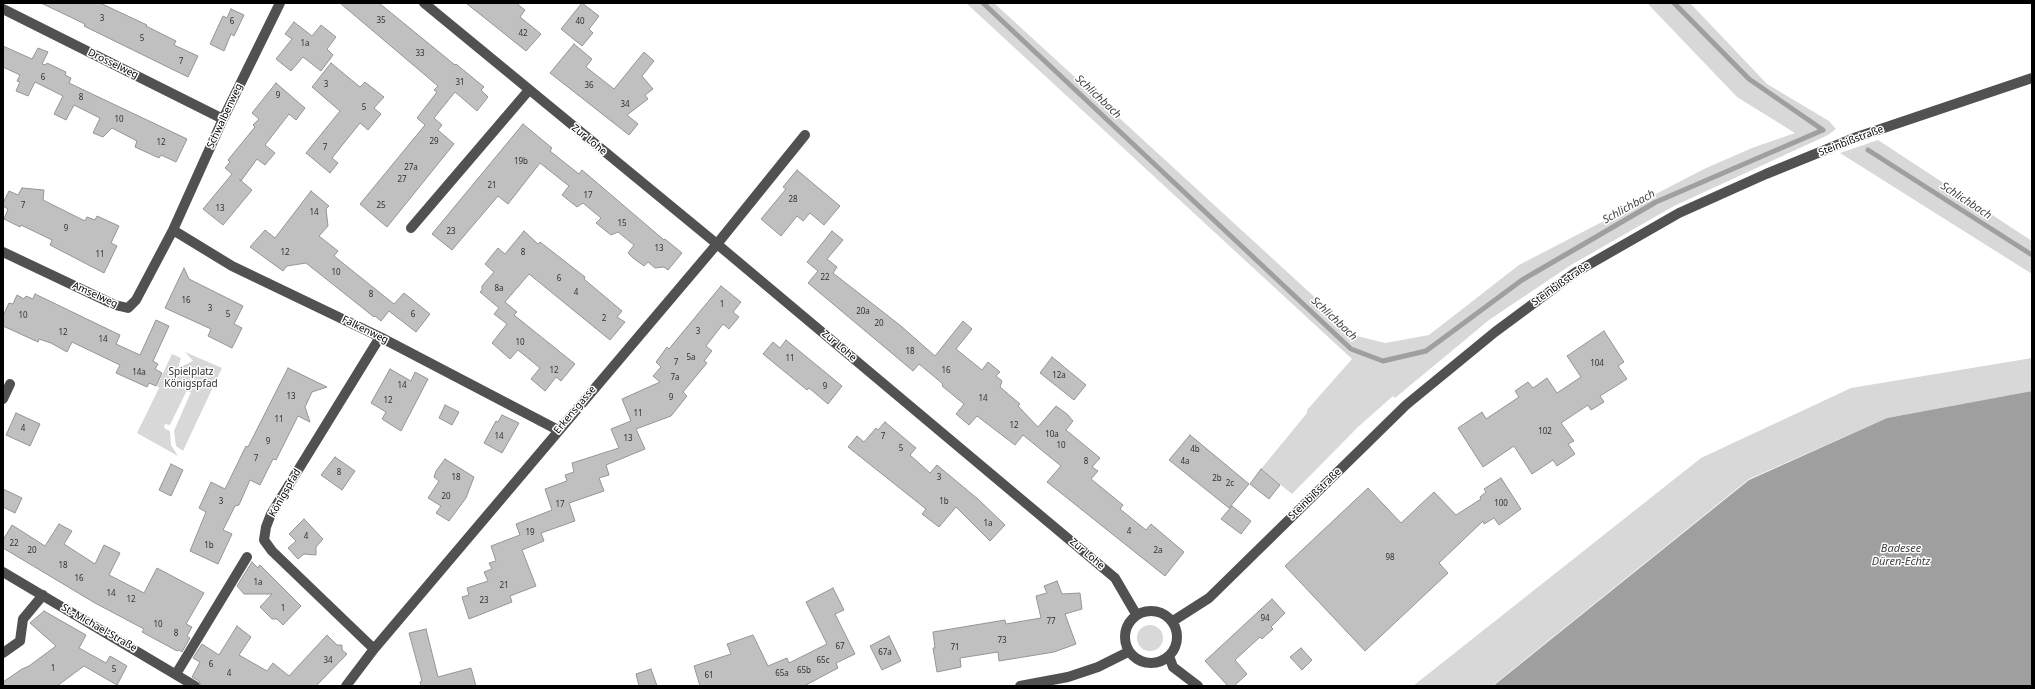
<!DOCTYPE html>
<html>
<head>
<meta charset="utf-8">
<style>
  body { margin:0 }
  #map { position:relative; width:2035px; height:689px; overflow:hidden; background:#fff; font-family:"Noto Sans",sans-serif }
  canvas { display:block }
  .frame { position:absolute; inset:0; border:4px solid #000; pointer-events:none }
</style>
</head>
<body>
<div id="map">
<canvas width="2035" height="689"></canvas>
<div class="frame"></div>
</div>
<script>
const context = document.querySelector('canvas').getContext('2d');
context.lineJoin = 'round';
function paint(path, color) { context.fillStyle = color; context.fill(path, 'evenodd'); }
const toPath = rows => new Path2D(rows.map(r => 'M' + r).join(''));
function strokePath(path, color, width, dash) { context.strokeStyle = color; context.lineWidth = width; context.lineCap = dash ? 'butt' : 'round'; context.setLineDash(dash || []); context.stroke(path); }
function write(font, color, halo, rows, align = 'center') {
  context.font = font + ' "Noto Sans",sans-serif'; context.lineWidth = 3; context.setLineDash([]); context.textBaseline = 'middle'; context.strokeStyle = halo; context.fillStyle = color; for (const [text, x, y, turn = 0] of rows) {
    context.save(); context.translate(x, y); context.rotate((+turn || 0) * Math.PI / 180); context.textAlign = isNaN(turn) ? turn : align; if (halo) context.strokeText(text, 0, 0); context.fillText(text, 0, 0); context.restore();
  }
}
paint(toPath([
  [966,3,994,3,1357,336,1385,343,1429,335,1519,265,1704,169,1752,148,1795,133,1737,97,1647,3,1690,3,1767,84,1829,121,1836,129,1828,135,1674,206,1571,265,1489,320,1395,398,1393,396,1358,427,1292,494,1261,469,1307,413,1307,410,1352,359],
  [1878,140,2032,241,2032,274,1840,153],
  [185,352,222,368,183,451,176,446,174,431,191,392,186,392,170,425,165,424,164,428,170,431,171,445,178,456,137,433,159,388,157,386,172,354,181,358,178,368,193,361],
  [2032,358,2032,391,1887,418,1749,479,1492,686,1413,686,1701,458,1851,388],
  '1137 638a13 13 0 1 1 26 0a13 13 0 1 1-26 0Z'
]), '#d8d8d8');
paint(toPath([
  [2032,391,2032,686,1493,686,1749,480,1887,418]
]), '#9f9f9f');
strokePath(toPath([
  [983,3,1351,349,1383,361,1426,351,1522,280,1656,202,1823,130],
  [1674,3,1749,79,1823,130],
  [1868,150,2032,255]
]), '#9f9f9f', 5);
const building = toPath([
  [41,3,100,3,147,25,146,26,176,41,174,45,198,56,188,77,84,26,85,24,41,3],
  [340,3,379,3,455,65,456,64,484,87,481,90,488,97,477,111,455,92,434,118,442,125,438,130,454,144,387,227,360,204,425,125,417,118,437,92,434,90,438,86,340,3],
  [466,3,516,3,525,10,520,17,541,34,526,51,466,3],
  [582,3,599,16,589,29,593,33,582,46,561,29,582,3],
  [231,9,244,15,234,36,231,34,224,51,210,44,223,16,227,18,231,9],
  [294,22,312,36,321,25,336,37,327,49,333,55,321,71,303,57,291,71,276,59,292,39,285,34,294,22],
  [574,44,592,59,586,67,614,89,644,52,654,61,642,76,653,89,645,95,648,99,627,115,638,124,629,135,550,73,574,44],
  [3,46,32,59,38,48,48,52,42,64,46,65,47,63,66,72,65,75,71,78,69,83,187,139,176,162,161,155,159,158,135,147,137,141,112,128,103,137,93,133,100,118,74,105,66,120,54,114,63,96,35,82,28,96,16,91,20,82,17,81,20,75,3,67,3,46],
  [331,63,360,87,365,82,384,97,374,108,381,114,368,130,360,123,332,158,338,163,330,173,306,153,340,111,312,87,331,63],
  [276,83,305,108,296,120,289,114,265,145,275,153,265,165,257,159,241,181,239,179,252,190,223,225,203,209,232,174,225,168,230,162,228,160,255,127,253,125,259,119,252,113,276,83],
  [523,124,552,148,550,151,579,174,582,170,664,240,665,239,682,253,668,270,664,267,655,268,648,262,644,266,633,258,628,253,634,245,618,232,611,235,596,223,601,218,583,203,577,207,562,195,569,186,540,163,508,204,498,196,452,250,432,234,523,124],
  [797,170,840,206,824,225,810,213,803,221,797,216,781,236,761,219,786,189,783,187,797,170],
  [22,188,44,190,43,200,85,221,87,217,95,220,97,216,119,226,111,243,117,246,104,273,50,245,52,240,21,225,20,227,4,219,8,209,3,206,3,203,9,191,18,195,22,188],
  [311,191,329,206,326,209,328,226,319,236,338,251,334,256,394,304,404,293,430,314,416,332,389,311,381,321,375,316,374,317,306,263,287,266,283,271,250,247,265,230,275,238,311,191],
  [524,231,538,244,540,242,585,277,584,279,622,311,617,317,625,322,610,340,529,274,505,302,517,312,514,315,575,364,561,381,556,377,545,391,531,379,540,368,518,350,510,359,492,343,507,324,494,314,499,308,480,292,482,290,482,286,494,272,485,264,498,248,505,254,524,231],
  [832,231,843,240,827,259,837,267,833,273,901,326,935,356,963,321,972,329,956,349,982,370,988,362,1000,372,996,376,1002,381,1000,387,1020,404,1018,406,1038,427,1056,406,1067,414,1073,421,1066,430,1100,458,1092,467,1098,471,1091,479,1123,505,1120,509,1146,530,1151,524,1184,552,1165,576,1047,482,1061,466,1023,435,1015,445,977,416,969,425,956,414,964,404,942,386,943,384,919,364,913,371,808,283,818,271,807,262,832,231],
  [184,268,189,279,243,306,234,324,242,328,232,348,208,336,211,329,165,308,184,268],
  [721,286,741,302,733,312,739,317,729,329,723,324,706,346,712,351,704,361,707,363,683,392,687,396,671,416,636,429,645,449,606,465,609,475,599,478,604,491,569,503,575,521,541,533,544,541,522,550,536,586,510,596,512,602,469,619,462,597,469,595,467,588,488,581,484,572,492,569,489,563,496,561,491,546,520,535,516,524,552,510,545,489,567,481,565,475,574,472,572,463,619,448,611,429,631,421,622,399,660,382,653,376,661,367,656,362,667,347,669,349,673,344,721,286],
  [35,294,120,335,116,344,140,355,156,320,169,326,153,361,158,364,155,369,162,373,156,386,149,383,147,387,116,373,120,365,72,342,67,352,51,343,39,339,38,342,3,326,3,316,9,303,13,304,17,295,24,299,26,296,33,299,35,294],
  [1604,331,1624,362,1618,366,1627,379,1600,396,1604,402,1591,410,1588,405,1561,423,1574,441,1568,444,1575,454,1557,466,1553,460,1532,474,1514,446,1483,467,1458,428,1482,412,1486,419,1519,397,1515,391,1528,382,1533,388,1547,378,1557,393,1581,377,1567,356,1604,331],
  [786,340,842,386,828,404,809,388,807,390,763,354,773,342,780,348,786,340],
  [1052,357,1086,385,1074,400,1040,373,1052,357],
  [288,368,327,387,312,392,305,407,310,422,298,416,276,460,273,459,260,485,250,480,239,505,235,506,223,530,232,534,218,564,190,551,206,512,199,508,211,482,225,489,246,446,248,447,288,368],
  [390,369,411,381,415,372,428,379,401,431,382,419,386,412,371,403,390,369],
  [445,405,459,412,452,425,439,418,445,405],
  [16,413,40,424,30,446,6,435,16,413],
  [502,415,519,423,502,453,484,443,496,421,498,422,502,415],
  [885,422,916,448,910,455,930,473,937,465,979,500,1005,525,990,541,956,507,939,527,922,514,926,509,848,447,857,436,864,442,876,428,878,430,885,422],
  [1190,435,1249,484,1229,508,1169,460,1190,435],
  [335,457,355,471,342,490,321,475,335,457],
  [445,459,474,477,466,498,449,521,436,513,441,506,428,498,439,481,434,477,436,471,445,459],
  [171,464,183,470,171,496,159,490,171,464],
  [1261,469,1280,485,1269,499,1250,484,1261,469],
  [1501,478,1521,509,1499,525,1494,518,1484,524,1483,521,1439,563,1448,573,1365,651,1285,566,1368,488,1401,523,1434,492,1456,515,1481,499,1480,497,1486,492,1484,489,1501,478],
  [3,489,22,498,15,513,3,507,3,489],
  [1232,506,1251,521,1241,534,1221,519,1232,506],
  [304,519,323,539,316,547,316,555,304,554,298,559,288,548,296,541,289,534,304,519],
  [59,524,72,531,64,544,95,564,104,545,120,553,109,575,144,593,157,568,204,593,186,624,192,627,187,636,190,638,182,652,179,650,177,651,142,632,144,629,95,603,3,548,3,540,12,525,45,546,59,524],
  [252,562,258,568,260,565,301,606,283,625,277,619,272,619,260,607,272,594,244,594,237,586,252,562],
  [1057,581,1062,594,1080,593,1082,609,1065,614,1076,644,1054,652,999,661,998,652,960,658,961,667,937,672,933,648,935,648,933,632,1005,620,1006,624,1041,618,1036,596,1047,593,1044,586,1057,581],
  [833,588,844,610,835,614,855,654,836,663,838,668,804,686,700,686,694,666,731,654,727,644,753,635,768,666,787,658,789,663,827,644,806,602,833,588],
  [1272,599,1285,613,1271,627,1273,629,1262,639,1260,637,1235,660,1247,674,1234,686,1228,686,1205,661,1272,599],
  [44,611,86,635,79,648,106,663,110,656,127,666,117,685,84,666,57,686,3,686,3,682,22,669,29,666,56,646,30,623,44,611],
  [237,626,251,637,239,655,267,671,273,663,289,676,327,635,337,645,342,645,342,650,347,654,316,686,201,686,199,681,192,677,200,662,193,658,202,644,219,655,237,626],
  [426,629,438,677,471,668,476,686,421,686,420,682,422,681,409,633,426,629],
  [889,636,901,661,882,670,870,646,889,636],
  [1301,648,1312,660,1302,670,1290,657,1301,648],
  [651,669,657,686,639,686,636,674,651,669]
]);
paint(building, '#c0c0c0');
strokePath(building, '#959595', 1);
strokePath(toPath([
  [424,3,717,244,1115,578,1136,614],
  [3,9,223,119],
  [411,228,529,90],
  [173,230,232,266,380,337,558,430],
  [3,252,115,305,128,308,136,300,173,230,223,119,280,3],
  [3,399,10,384],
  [3,572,195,686],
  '1125 637a26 26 0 1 1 52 0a26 26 0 1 1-52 0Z',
  [1173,621,1209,598,1406,405,1495,332,1576,272,1679,213,1766,174,1857,137,2032,78],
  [374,649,272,551,264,540,266,527,271,514,380,337],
  [3,653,20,641,23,619,43,595],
  [1169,656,1173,667,1198,686],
  [176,674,247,557],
  [346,686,374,649,717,244,805,135],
  [1020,686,1068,677,1098,667,1128,652]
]), '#515151', 10);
write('8px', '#303030', null, [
  ["3",102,19],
  ["35",381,21],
  ["6",232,22],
  ["40",580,22],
  ["42",523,34],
  ["5",142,39],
  ["1a",305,44],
  ["33",420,54],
  ["7",181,62],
  ["6",43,78],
  ["31",460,83],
  ["3",326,85],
  ["36",589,86],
  ["9",278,96],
  ["8",81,98],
  ["34",625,105],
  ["5",364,108],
  ["10",119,120],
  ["29",434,142],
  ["12",161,143],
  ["7",325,148],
  ["19b",521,162],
  ["27a",411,168],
  ["27",402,180],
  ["21",492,186],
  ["17",588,196],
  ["28",793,200],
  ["7",23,206],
  ["25",381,206],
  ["13",220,209],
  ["14",314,213],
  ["15",622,224],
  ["9",66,229],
  ["23",451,232],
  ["13",659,249],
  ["12",285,253],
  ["8",523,253],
  ["11",100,255],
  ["10",336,273],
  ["22",825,278],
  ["6",559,279],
  ["8a",499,289],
  ["4",576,293],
  ["8",371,295],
  ["16",186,301],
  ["1",722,305],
  ["3",210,309],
  ["20a",863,312],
  ["5",228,315],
  ["6",413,315],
  ["10",23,316],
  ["2",604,319],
  ["20",879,324],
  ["3",698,332],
  ["12",63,333],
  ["14",103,340],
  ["10",520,343],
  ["18",910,352],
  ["5a",691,358],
  ["11",790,359],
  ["7",676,363],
  ["104",1597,364],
  ["12",554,371],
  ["16",946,371],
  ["14a",139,373],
  ["12a",1059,376],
  ["7a",675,378],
  ["14",402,386],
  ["9",825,387],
  ["13",291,397],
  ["9",671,398],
  ["14",983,399],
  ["12",388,401],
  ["11",638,414],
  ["11",279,420],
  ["12",1014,426],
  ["4",23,429],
  ["102",1545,432],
  ["10a",1052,435],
  ["14",499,437],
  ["7",883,437],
  ["13",628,439],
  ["9",268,442],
  ["10",1061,446],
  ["5",901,449],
  ["4b",1195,450],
  ["7",256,459],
  ["8",1086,462],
  ["4a",1185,462],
  ["8",339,473],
  ["18",456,478],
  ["3",939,478],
  ["2b",1217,479],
  ["2c",1230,484],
  ["20",446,497],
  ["3",221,502],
  ["1b",944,502],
  ["100",1501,504],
  ["17",560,505],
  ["1a",988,524],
  ["4",1129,532],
  ["19",530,533],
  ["4",306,537],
  ["22",14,544],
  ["1b",209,546],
  ["20",32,551],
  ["2a",1158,551],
  ["98",1390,558],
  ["18",63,566],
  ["16",79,579],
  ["1a",258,583],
  ["21",504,586],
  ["14",111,594],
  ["12",131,600],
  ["23",484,601],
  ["1",283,609],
  ["94",1265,619],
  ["77",1051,622],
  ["10",158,625],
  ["8",176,634],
  ["73",1002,641],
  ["67",840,647],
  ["71",955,648],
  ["67a",885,653],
  ["34",328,661],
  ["65c",823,661],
  ["6",211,665],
  ["1",53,669],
  ["5",114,670],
  ["65b",804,671],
  ["4",229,674],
  ["65a",782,674],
  ["61",709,676]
]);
write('10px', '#000', '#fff', [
  ["Drosselweg",113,64,26],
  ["Schwalbenweg",225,116,-65],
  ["Zur Lohe",589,140,39],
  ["Steinbißstraße",1851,141,-21],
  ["Steinbißstraße",1561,284,-35],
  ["Amselweg",95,295,24],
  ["Falkenweg",365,330,26],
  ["Zur Lohe",839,346,40],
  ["Erkensgasse",575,410,-50],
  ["Königspfad",285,493,-60],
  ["Steinbißstraße",1315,494,-44],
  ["Zur Lohe",1087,554,40],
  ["St.-Michael-Straße",99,628,30]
]);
write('10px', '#2f2f2f', '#fff', [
  ["Spielplatz",191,372],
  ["Königspfad",191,384]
]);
write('italic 11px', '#404040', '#fff', [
  ["Schlichbach",1098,97,43],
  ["Schlichbach",1966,201,33],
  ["Schlichbach",1629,207,-29],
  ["Schlichbach",1334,319,43],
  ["Badesee",1901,549],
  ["Düren-Echtz",1901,562]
]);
</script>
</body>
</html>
